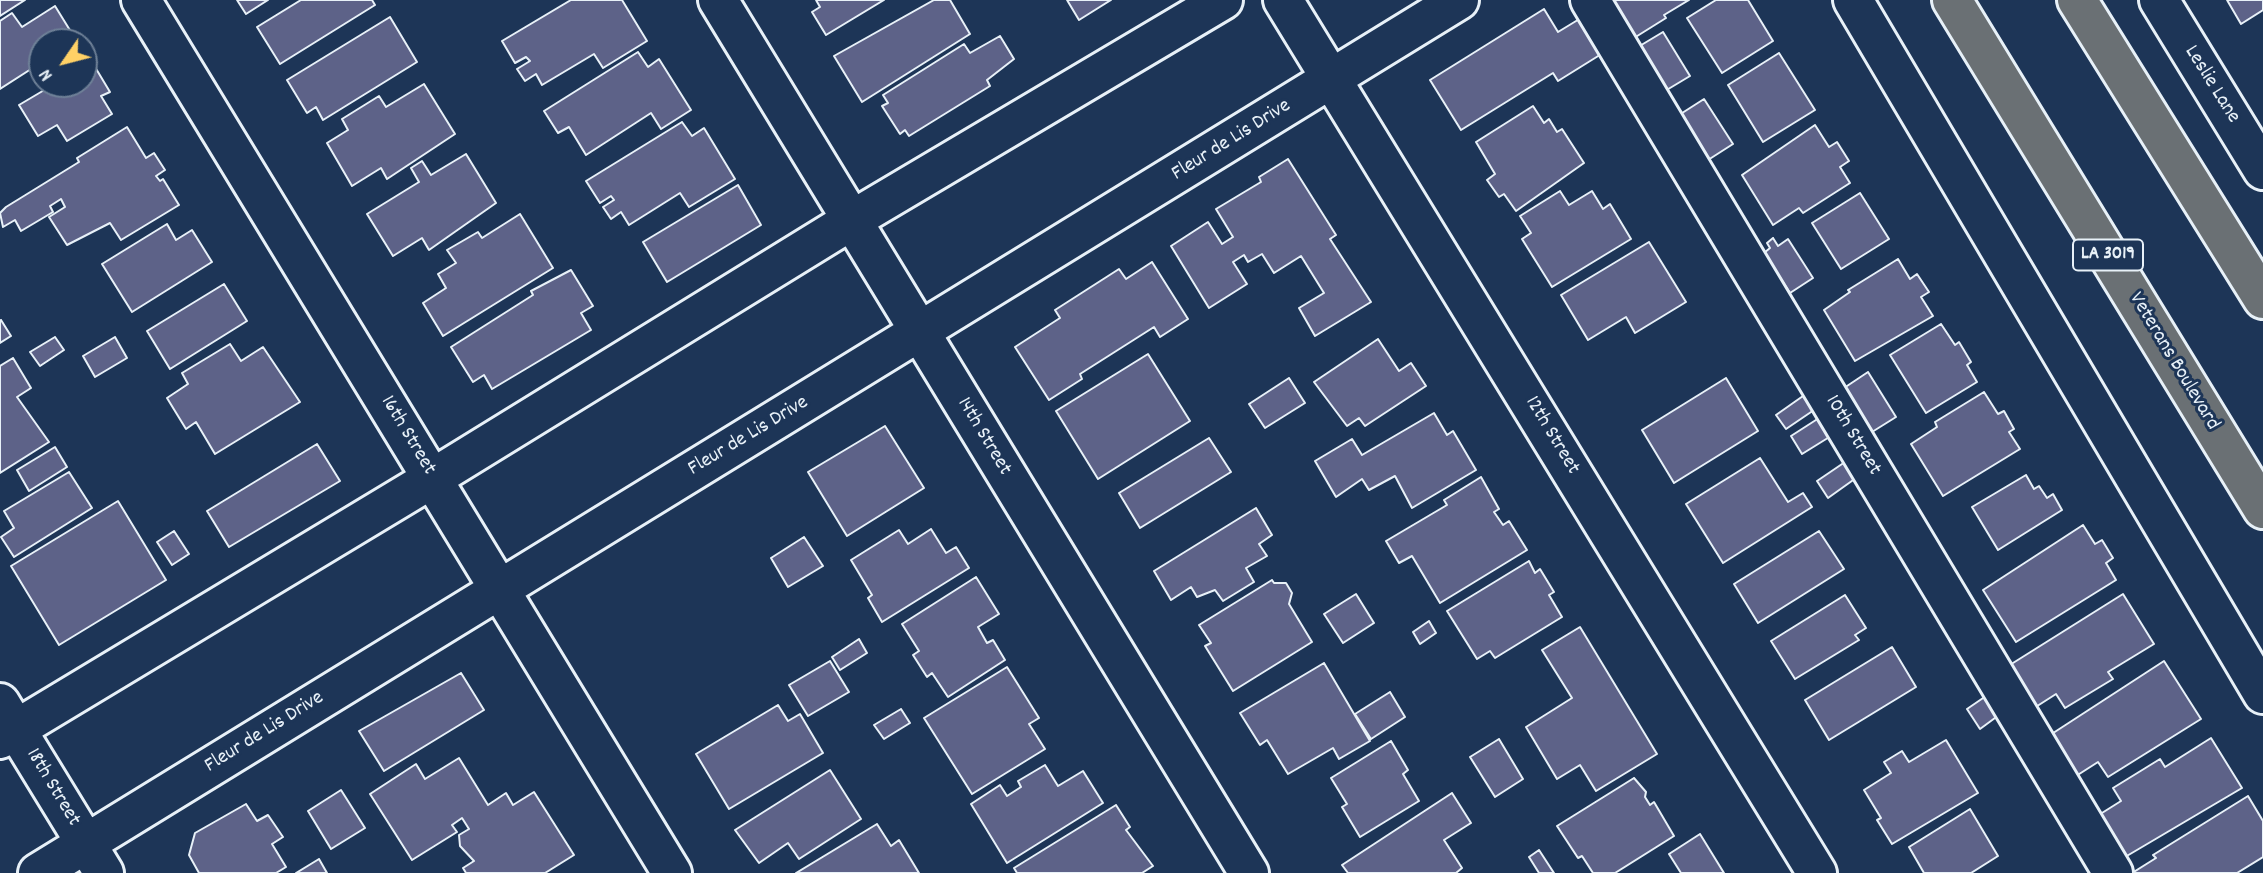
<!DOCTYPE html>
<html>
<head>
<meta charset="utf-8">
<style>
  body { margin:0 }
  #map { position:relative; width:2263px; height:873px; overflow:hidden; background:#1d3557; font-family:Dekko,sans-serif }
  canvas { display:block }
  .north { position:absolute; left:28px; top:28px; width:70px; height:70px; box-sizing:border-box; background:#1d3557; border:2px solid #6e8097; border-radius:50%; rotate:235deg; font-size:19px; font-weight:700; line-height:28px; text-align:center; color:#e8f1f8 }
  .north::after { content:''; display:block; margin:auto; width:24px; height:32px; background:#ffd166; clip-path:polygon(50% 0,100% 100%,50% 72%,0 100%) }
</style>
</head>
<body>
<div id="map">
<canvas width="2263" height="873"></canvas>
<div class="north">N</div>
</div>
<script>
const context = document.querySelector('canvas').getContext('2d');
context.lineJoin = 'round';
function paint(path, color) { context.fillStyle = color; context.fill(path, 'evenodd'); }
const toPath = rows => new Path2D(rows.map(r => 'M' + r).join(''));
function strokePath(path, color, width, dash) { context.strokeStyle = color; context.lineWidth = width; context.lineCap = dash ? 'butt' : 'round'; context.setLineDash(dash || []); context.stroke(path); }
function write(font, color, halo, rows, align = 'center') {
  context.font = font + ' Dekko,sans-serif'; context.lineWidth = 6; context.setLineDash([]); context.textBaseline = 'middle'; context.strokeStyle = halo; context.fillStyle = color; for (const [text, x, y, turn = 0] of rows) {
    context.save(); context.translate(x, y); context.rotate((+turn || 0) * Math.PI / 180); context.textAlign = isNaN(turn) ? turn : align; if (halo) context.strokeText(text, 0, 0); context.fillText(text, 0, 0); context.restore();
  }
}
const building = toPath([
  [0,0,25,0,0,16,0,0],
  [237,0,268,0,246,14,237,0],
  [301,0,372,0,375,5,280,64,257,27,301,0],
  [571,0,622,0,647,41,603,68,594,54,542,85,536,74,525,81,517,69,530,61,526,57,515,63,502,41,571,0],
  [816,0,884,0,826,35,812,12,820,7,816,0],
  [934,0,950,0,970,34,862,102,834,56,934,0],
  [1067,0,1111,0,1079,20,1067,0],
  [1600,0,1689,0,1664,15,1666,18,1626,43,1600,0],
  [1716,0,1748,0,1773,41,1722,73,1687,18,1716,0],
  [2227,0,2263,0,2263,10,2241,24,2227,0],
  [55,6,76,40,42,42,42,62,0,89,0,21,12,13,22,27,55,6],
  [1544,9,1558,32,1581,18,1603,53,1558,81,1553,73,1461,130,1430,80,1544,9],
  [390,17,417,62,323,120,316,107,307,113,287,80,390,17],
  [1663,32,1690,76,1665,91,1638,47,1663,32],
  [1000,36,1014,59,987,80,990,86,909,136,905,130,900,134,882,106,888,103,883,95,964,44,970,53,1000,36],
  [638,52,648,67,659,59,691,110,661,129,651,113,586,155,569,127,558,133,544,111,638,52],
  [1779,53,1815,110,1763,142,1728,85,1779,53],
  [89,57,110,92,101,96,112,114,67,141,57,125,38,136,19,105,46,89,44,84,84,84,84,60,89,57],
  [424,84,455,134,387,179,381,168,352,186,327,143,348,130,342,119,379,96,386,107,424,84],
  [1704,99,1733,144,1708,160,1679,115,1704,99],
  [1533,106,1544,123,1549,119,1557,132,1562,129,1584,163,1516,211,1504,194,1499,197,1487,180,1495,174,1476,142,1533,106],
  [682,122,692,136,704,128,735,179,689,207,680,193,629,225,621,212,611,219,603,207,614,200,611,196,600,203,586,181,682,122],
  [1815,125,1829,147,1837,142,1849,161,1840,167,1850,183,1803,213,1799,208,1773,225,1742,175,1815,125],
  [127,127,146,158,154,153,165,170,156,176,160,181,163,179,179,205,121,240,110,223,67,245,49,217,65,207,61,199,50,206,53,212,21,231,15,220,3,227,0,213,6,207,79,162,77,158,127,127],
  [466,154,496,203,429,250,422,238,393,256,367,214,419,182,411,168,422,161,431,175,466,154],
  [1288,159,1336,235,1330,239,1371,302,1315,336,1299,308,1324,293,1301,256,1274,273,1262,254,1248,262,1244,255,1233,262,1247,284,1209,308,1171,246,1208,222,1222,244,1233,237,1216,209,1261,182,1259,177,1288,159],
  [738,185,761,225,667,282,643,242,738,185],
  [1560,191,1569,205,1592,191,1603,209,1610,204,1631,239,1552,287,1522,239,1531,233,1520,216,1560,191],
  [1860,193,1889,239,1841,269,1812,223,1860,193],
  [520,214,553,268,443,336,423,303,446,288,438,274,456,263,447,250,478,232,482,238,520,214],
  [167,224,176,240,192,230,212,262,132,312,102,264,167,224],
  [1773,238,1778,246,1788,239,1813,278,1790,293,1764,253,1770,248,1767,243,1773,238],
  [1649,242,1686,302,1635,333,1626,317,1588,340,1561,295,1649,242],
  [1898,259,1910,279,1917,274,1929,292,1921,297,1933,316,1855,361,1824,310,1850,292,1848,290,1898,259],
  [1152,262,1188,319,1160,337,1154,327,1080,374,1082,379,1049,400,1015,347,1060,318,1055,310,1119,269,1126,279,1152,262],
  [571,270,593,306,581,313,591,330,492,389,484,375,473,382,451,347,533,295,531,291,571,270],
  [224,284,247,321,170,369,147,331,224,284],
  [1,320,11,336,0,343,0,321,1,320],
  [1941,324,1955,345,1959,342,1971,362,1967,365,1977,382,1926,413,1890,355,1941,324],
  [55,337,64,350,40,366,30,352,55,337],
  [115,337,127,358,95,377,83,356,115,337],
  [1378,339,1399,371,1411,363,1426,386,1365,426,1359,418,1347,426,1314,382,1378,339],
  [230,344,241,361,263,347,300,402,215,454,196,422,186,429,167,398,188,384,182,373,230,344],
  [1148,354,1190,421,1098,479,1056,411,1148,354],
  [13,358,31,388,17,397,49,442,0,473,0,366,13,358],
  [1868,372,1896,417,1872,432,1844,388,1868,372],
  [1289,378,1305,403,1265,428,1249,404,1289,378],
  [1726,378,1758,431,1674,483,1642,430,1726,378],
  [1984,392,1998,414,2004,411,2014,429,2009,432,2020,449,1943,496,1911,444,1937,427,1935,422,1984,392],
  [1803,396,1814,410,1786,429,1776,415,1803,396],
  [1434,413,1447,435,1453,431,1476,470,1412,508,1395,476,1369,490,1362,479,1336,497,1315,461,1352,439,1362,455,1434,413],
  [1819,418,1831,436,1802,454,1791,436,1819,418],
  [885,426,924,488,847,536,808,472,885,426],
  [1209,438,1231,472,1140,528,1119,493,1209,438],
  [317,444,340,481,229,547,207,511,317,444],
  [55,447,67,467,29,491,17,470,55,447],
  [1760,458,1788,502,1803,493,1812,507,1723,563,1686,504,1760,458],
  [1845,462,1856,478,1828,498,1817,481,1845,462],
  [69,472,92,508,14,557,1,537,14,528,4,511,69,472],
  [2026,475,2034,489,2039,486,2047,498,2053,494,2062,510,1998,550,1972,507,2026,475],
  [1481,477,1499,509,1494,512,1503,525,1509,521,1527,550,1440,603,1412,556,1399,563,1386,541,1447,505,1444,500,1481,477],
  [118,501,166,580,59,645,11,566,118,501],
  [1256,508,1272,535,1259,544,1267,556,1246,568,1254,582,1223,601,1215,590,1197,597,1191,587,1171,600,1154,571,1256,508],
  [2083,525,2095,544,2102,540,2113,558,2106,563,2116,580,2016,642,1983,590,2083,525],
  [931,529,946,553,956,547,969,568,882,622,868,598,872,595,851,560,899,530,908,544,931,529],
  [174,531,189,554,172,565,157,542,174,531],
  [1819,531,1844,569,1758,623,1734,584,1819,531],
  [804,537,823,566,788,587,771,558,804,537],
  [1529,561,1535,573,1540,569,1554,592,1549,595,1562,617,1495,658,1490,651,1477,659,1447,611,1529,561],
  [976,577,999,614,978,627,987,643,993,640,1005,660,948,697,932,673,927,677,913,655,919,651,902,624,976,577],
  [1272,580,1274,583,1286,583,1292,593,1289,604,1312,642,1233,691,1205,646,1211,643,1199,625,1272,580],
  [1356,594,1374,623,1343,643,1324,614,1356,594],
  [2123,594,2154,644,2108,672,2113,679,2065,708,2056,694,2031,710,2005,668,2123,594],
  [1845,595,1866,628,1855,635,1859,640,1795,679,1771,641,1845,595],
  [1429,621,1436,633,1420,644,1413,632,1429,621],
  [1580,627,1657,754,1596,791,1580,765,1557,779,1526,727,1572,698,1542,650,1580,627],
  [859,639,867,653,840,670,832,657,859,639],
  [1892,647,1916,687,1829,740,1805,700,1892,647],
  [830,661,849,692,808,716,789,685,830,661],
  [2164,661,2201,719,2108,777,2098,762,2073,778,2047,737,2164,661],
  [1324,663,1370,741,1339,759,1333,748,1288,774,1267,740,1260,745,1240,713,1324,663],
  [1007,667,1039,718,1029,724,1045,749,972,794,924,718,1007,667],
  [461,673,484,710,384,771,359,731,461,673],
  [1390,692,1405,717,1371,739,1355,714,1390,692],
  [1986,696,1999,715,1980,729,1967,709,1986,696],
  [778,705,788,721,800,714,823,753,729,809,696,754,778,705],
  [901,709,910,723,884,739,874,725,901,709],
  [2211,738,2242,788,2120,860,2094,818,2121,801,2113,788,2160,759,2165,767,2211,738],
  [1499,739,1523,779,1495,797,1470,757,1499,739],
  [1946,740,1978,793,1892,844,1877,820,1881,818,1864,790,1891,773,1884,762,1902,751,1909,762,1946,740],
  [1391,741,1408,770,1403,774,1419,801,1360,837,1342,807,1347,804,1331,778,1391,741],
  [459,758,488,805,506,793,513,805,534,792,574,855,545,873,466,873,463,868,474,861,460,846,459,835,469,829,462,818,452,825,457,832,412,860,370,794,416,764,425,779,459,758],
  [1045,765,1058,786,1083,771,1103,803,1007,863,971,804,1000,785,1007,796,1021,787,1018,781,1045,765],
  [830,770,861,819,799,859,788,843,759,863,735,830,830,770],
  [1634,778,1646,792,1645,797,1650,805,1654,802,1674,836,1615,873,1593,873,1582,856,1578,858,1557,826,1634,778],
  [341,790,365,828,331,849,308,811,341,790],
  [1452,793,1471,823,1444,840,1462,868,1456,873,1348,873,1342,865,1452,793],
  [2248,796,2263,821,2263,857,2237,873,2132,873,2156,858,2153,855,2248,796],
  [246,804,257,821,268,815,283,837,272,844,286,867,276,873,199,873,189,855,195,833,246,804],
  [1116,805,1130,827,1126,830,1153,866,1142,873,1017,873,1014,868,1116,805],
  [1970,809,1998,856,1971,873,1924,873,1909,847,1970,809],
  [877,824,891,846,899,840,919,873,796,873,877,824],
  [1700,834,1724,873,1681,873,1669,854,1700,834],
  [1539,850,1554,873,1539,873,1529,857,1539,850],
  [319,859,327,873,296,873,319,859]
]);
paint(building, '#5d6288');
strokePath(building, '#e8f1f8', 2);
const minor = toPath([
  [141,0,672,873],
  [718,0,1249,873],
  [1283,0,1817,873],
  [1590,0,2113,873],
  [1853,0,2263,694],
  [2159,0,2263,170],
  [0,703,104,873],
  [0,739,433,478,852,220,1223,0],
  [38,873,1459,0]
]);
const major = toPath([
  [1952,0,2263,509],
  [2077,0,2263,299]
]);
strokePath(minor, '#e8f1f8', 44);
strokePath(major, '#e8f1f8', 44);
strokePath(minor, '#1d3557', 38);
strokePath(major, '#6a7074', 38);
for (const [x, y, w] of [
  [2108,255,70]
]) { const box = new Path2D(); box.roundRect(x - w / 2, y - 15.5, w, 31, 5); context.fillStyle = '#1d3557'; context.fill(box); strokePath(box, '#e8f1f8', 2); }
write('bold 19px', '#e8f1f8', null, [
  ["LA 3019",2108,255]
]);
write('21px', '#e8f1f8', '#1d3557', [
  ["Leslie Lane",2211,85,58],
  ["Fleur de Lis Drive",1232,141,-32],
  ["Veterans Boulevard",2173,362,59],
  ["16th Street",407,436,59],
  ["12th Street",1551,436,59],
  ["10th Street",1852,436,59],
  ["Fleur de Lis Drive",749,437,-31],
  ["14th Street",983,437,59],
  ["Fleur de Lis Drive",265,733,-32],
  ["18th Street",52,788,59]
]);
</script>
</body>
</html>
